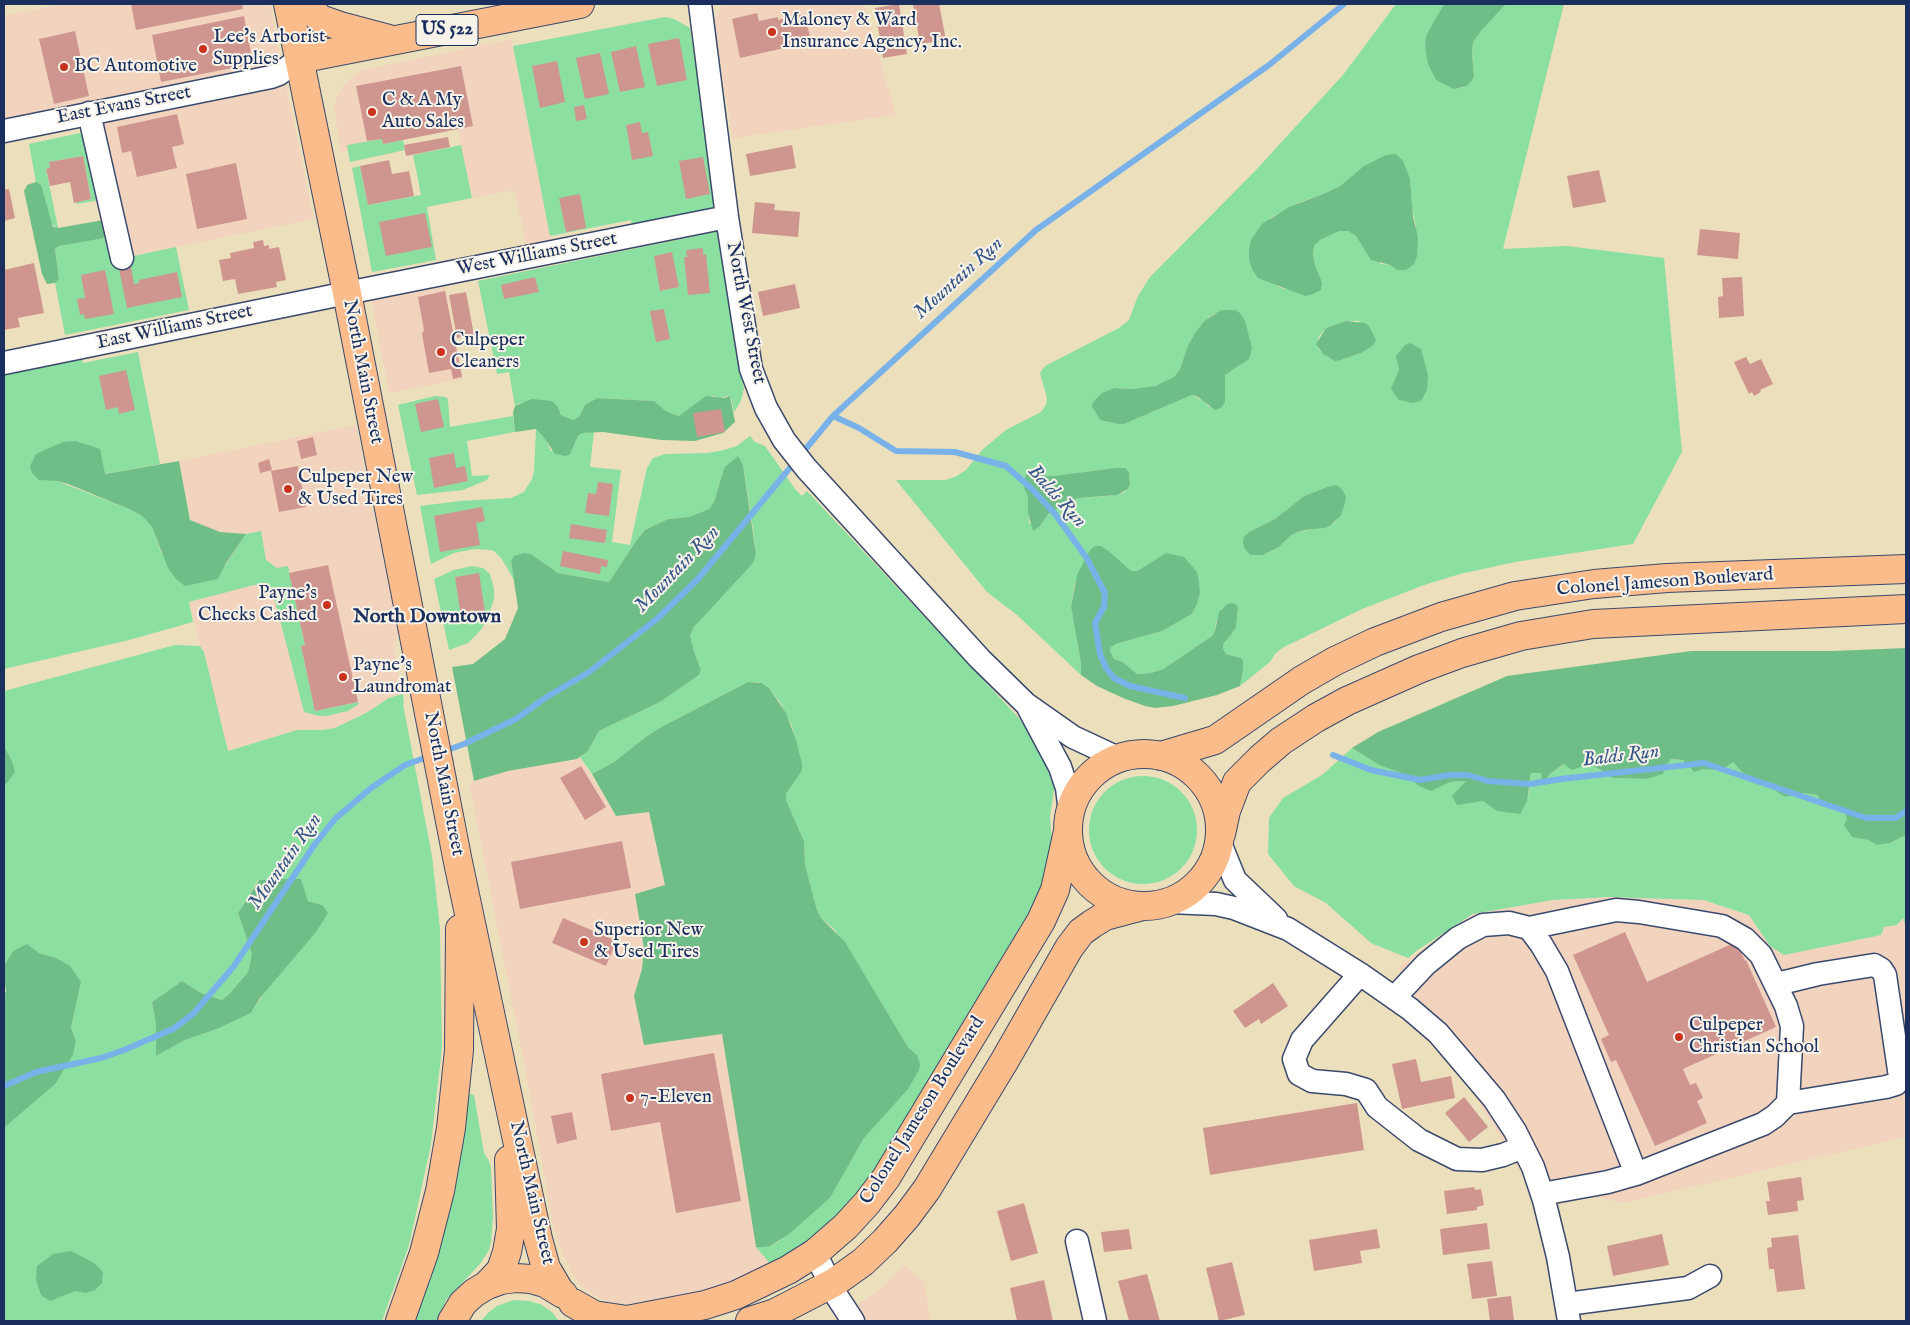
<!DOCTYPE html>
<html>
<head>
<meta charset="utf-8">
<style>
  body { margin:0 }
  #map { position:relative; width:1910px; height:1325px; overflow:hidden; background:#ecdfbc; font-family:"IM FELL English",serif }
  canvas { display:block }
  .frame { position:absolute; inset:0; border:5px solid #1b2f5e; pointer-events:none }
</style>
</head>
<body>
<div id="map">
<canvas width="1910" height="1325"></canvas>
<div class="frame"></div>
</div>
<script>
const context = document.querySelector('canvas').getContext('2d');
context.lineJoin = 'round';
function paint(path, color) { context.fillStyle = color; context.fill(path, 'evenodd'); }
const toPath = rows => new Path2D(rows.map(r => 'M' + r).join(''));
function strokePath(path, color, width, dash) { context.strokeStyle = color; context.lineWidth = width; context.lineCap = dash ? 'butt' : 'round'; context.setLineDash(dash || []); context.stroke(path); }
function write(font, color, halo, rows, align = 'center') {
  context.font = font + ' "IM FELL English",serif'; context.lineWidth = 4; context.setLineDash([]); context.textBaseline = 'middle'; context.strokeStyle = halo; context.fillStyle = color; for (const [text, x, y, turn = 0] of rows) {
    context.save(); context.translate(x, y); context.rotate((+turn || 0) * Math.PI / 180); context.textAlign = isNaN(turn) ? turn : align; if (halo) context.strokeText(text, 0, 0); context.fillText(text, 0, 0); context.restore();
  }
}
paint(toPath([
  [62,4,270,4,281,63,4,120,4,16],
  [724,4,864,4,896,115,733,138,714,29,716,16],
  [511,39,552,241,527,246,514,190,472,198,458,129,341,152,334,108,336,99,344,84,353,76,363,70],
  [286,86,314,219,127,257,97,124],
  [445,283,463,379,389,393,371,298],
  [356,425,399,633,394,648,403,694,389,698,366,713,335,728,322,730,297,730,227,751,204,652,200,646,185,586,203,582,179,461],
  [580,757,616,816,649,812,665,886,635,894,644,948,642,969,634,996,644,1045,722,1034,756,1247,772,1266,724,1288,638,1307,614,1306,584,1289,571,1272,557,1240,553,1225,525,1068,469,783,508,771,554,762,570,762],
  [1609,897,1703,900,1750,915,1770,946,1897,925,1904,918,1906,929,1906,1137,1623,1203,1526,1181,1398,967,1473,914,1553,900],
  [904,1265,923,1280,925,1284,930,1321,832,1321,880,1290]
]), '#f2d4be');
paint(toPath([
  [1396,4,1444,4,1425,41,1428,64,1461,88,1472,81,1474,76,1472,53,1473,42,1482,30,1506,4,1564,4,1503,249,1567,246,1664,258,1682,452,1633,544,1515,562,1460,574,1424,585,1362,609,1282,648,1275,654,1270,662,1240,686,1243,670,1241,658,1226,654,1223,648,1224,643,1231,635,1236,627,1238,609,1232,603,1222,608,1216,623,1215,631,1212,636,1163,669,1151,673,1137,674,1123,662,1114,659,1110,651,1111,647,1116,644,1162,631,1192,614,1197,604,1200,593,1166,553,1137,571,1131,572,1117,560,1075,582,1071,607,1081,663,1081,675,1017,615,987,592,896,480,946,480,955,477,966,470,983,449,1006,430,1041,412,1046,405,1047,398,1040,373,1045,366,1119,328,1129,320,1138,296,1150,277,1255,171,1343,75],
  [1356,173,1410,179,1412,207,1416,227,1397,270,1390,265,1381,264,1361,244,1356,236,1348,231,1338,231,1320,240,1314,246,1313,255,1315,265,1322,282,1284,289,1268,281,1270,218,1298,203,1323,194,1340,186],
  [1215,313,1240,365,1225,375,1225,396,1209,407,1205,402,1192,395,1124,424,1118,424,1100,420,1092,407,1115,388,1133,389,1147,388,1161,384,1174,377,1180,369,1188,345,1195,333,1204,321],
  [1346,321,1359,321,1361,353,1341,360,1329,358,1319,350,1318,338,1326,328],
  [1115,468,1124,468,1129,472,1130,484,1128,489,1123,493,1109,496,1079,498,1055,509,1049,513,1040,526,1029,523,1028,496,1033,471,1046,476,1053,476],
  [1330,486,1343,509,1335,522,1330,526,1298,532,1290,536,1279,547,1263,555,1250,554,1249,532,1275,519,1304,496],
  [665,17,674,19,690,28,719,208,632,225,631,220,550,236,513,46],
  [80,133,83,134,100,200,77,204,77,202,91,199,83,156,49,162,50,168,46,169,58,228,56,228,52,224,40,184,36,182,29,144],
  [382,139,383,144,403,140,405,150,350,162,347,145],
  [461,145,472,198,427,207,436,260,372,272,352,168,360,166,368,205,421,195,413,155],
  [106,219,115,260,176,247,189,310,65,335,55,283,59,279,55,249,59,246,103,238,104,220,100,220],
  [715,229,721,232,734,340,744,389,741,401,734,412,731,398,728,396,719,398,713,396,679,416,666,411,654,401,597,398,585,405,579,417,573,420,561,415,558,407,520,403,515,406,509,372,497,374,478,281,715,232],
  [138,352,160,464,104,474,85,444,76,441,57,481,129,509,142,516,152,527,162,554,222,570,246,534,261,531,266,560,277,568,288,566,305,645,301,646,315,711,358,702,359,704,348,711,327,716,319,716,304,712,274,597,271,591,261,585,254,585,189,602,193,622,129,640,4,669,4,375,82,358,83,363],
  [435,396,445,397,448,399,450,427,513,416,515,432,467,441,472,476,490,475,487,480,463,490,417,495,398,405],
  [536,429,543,435,551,451,570,454,578,436,581,433,594,432,590,467,621,470,612,542,630,545,647,468,653,458,665,454,708,453,724,450,737,446,750,436,755,442,765,446,795,489,802,496,807,491,1016,715,1038,742,1055,782,1050,817,1052,844,1049,863,1037,904,871,1177,853,1201,820,1235,772,1266,756,1247,770,1246,779,1241,830,1198,864,1138,879,1120,917,1055,908,1047,864,974,834,929,821,918,817,910,805,865,804,841,786,800,786,794,802,771,792,726,781,704,769,688,762,683,755,682,742,685,665,725,647,736,614,762,592,774,580,757,588,751,599,731,660,702,699,675,701,670,694,651,690,636,694,627,756,554,753,529,743,465,724,468,714,502,709,509,689,517,668,519,645,530,636,541,609,582,558,573,531,554,511,561,514,580,502,559,494,551,490,550,475,549,454,553,431,564,420,506,460,501,511,498,524,492,532,479,534,471],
  [472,566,483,568,490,574,494,589,494,599,487,620,480,631,468,643,449,650,434,579,454,570],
  [175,645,200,646,204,652,228,751,297,730,322,730,335,728,366,713,389,698,403,694,404,703,403,704,432,856,440,929,442,1047,431,1144,422,1186,409,1245,382,1321,4,1321,4,1128,34,1102,76,1040,71,1028,81,982,56,958,39,953,27,945,13,951,4,965,4,787,6,785,12,761,4,746,4,691],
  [278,879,301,880,308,901,322,905,251,1013,217,1029,185,1040,156,1056,156,1024,152,1002,182,981,201,993,222,1000,230,993,248,972,252,954,238,913,258,880],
  [1352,748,1379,765,1450,782,1466,781,1461,787,1483,801,1528,797,1531,773,1541,773,1542,784,1550,774,1565,764,1586,761,1613,778,1646,779,1666,765,1669,759,1683,760,1694,772,1704,769,1716,769,1728,766,1733,762,1752,782,1872,766,1791,796,1802,793,1818,795,1820,806,1845,813,1852,837,1868,840,1877,845,1890,843,1906,835,1906,927,1903,918,1897,925,1884,927,1881,935,1784,955,1770,946,1749,915,1703,900,1609,897,1553,900,1473,914,1419,949,1408,958,1371,943,1326,903,1294,886,1268,854,1269,818,1283,798,1322,775],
  '1089 830a54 54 0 1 1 108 0a54 54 0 1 1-108 0Z',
  [470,1094,474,1095,484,1153,489,1161,491,1168,493,1217,491,1242,489,1250,480,1264,446,1300,437,1321,411,1321,467,1097],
  [514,1300,529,1301,540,1304,552,1312,559,1321,481,1321,488,1313,497,1306]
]), '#8bdfa1');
paint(toPath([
  [1444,4,1506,4,1482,30,1473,42,1472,53,1474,76,1472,81,1466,86,1454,89,1436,80,1428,64,1426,54,1425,41,1427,34],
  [1396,154,1403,161,1410,179,1413,217,1418,237,1417,256,1414,264,1406,270,1397,270,1390,265,1371,260,1356,236,1348,231,1339,231,1320,240,1314,246,1313,255,1315,265,1322,282,1321,290,1313,294,1305,296,1258,278,1252,269,1249,259,1249,250,1251,240,1262,224,1289,207,1323,194,1340,186,1364,166,1386,155],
  [36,182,40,184,42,188,53,227,58,228,104,220,107,232,103,238,99,239,59,246,55,249,59,279,55,283,47,284,42,274,24,191,27,185],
  [1221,310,1235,310,1240,313,1245,321,1252,348,1249,359,1225,375,1225,402,1221,408,1215,410,1198,397,1192,395,1124,424,1118,424,1100,420,1092,407,1093,402,1102,393,1115,388,1133,389,1155,386,1174,377,1180,369,1188,345,1195,333,1204,321],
  [1346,321,1365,323,1369,326,1376,340,1372,346,1361,353,1341,360,1335,361,1323,354,1316,344,1326,328],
  [1410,343,1421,349,1428,375,1427,390,1421,401,1413,403,1399,400,1391,389,1399,370,1396,356,1405,345],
  [706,396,724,398,730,396,735,422,723,433,695,441,661,440,603,432,582,433,578,436,570,454,566,456,555,454,542,435,536,429,515,432,513,412,515,406,532,399,552,401,558,407,561,415,573,420,579,417,585,405,597,398,654,401,666,411,679,416],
  [76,441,100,449,105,474,179,461,190,520,220,532,246,534,226,563,218,579,185,586,176,579,168,568,152,527,142,516,129,509,68,484,57,481,39,480,32,473,30,466,36,454,63,442],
  [738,456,743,465,756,554,753,563,694,627,690,636,694,651,701,670,699,675,660,702,599,731,588,751,577,759,508,771,474,781,452,667,473,664,505,639,518,608,511,561,514,556,524,553,531,554,558,573,609,582,636,541,645,530,668,519,689,517,709,509,714,502,724,468],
  [1115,468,1125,468,1129,472,1130,484,1128,489,1117,495,1079,498,1067,503,1049,513,1040,526,1033,531,1028,513,1028,496,1024,488,1025,477,1027,474,1033,470,1046,476,1053,476],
  [1336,485,1341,488,1346,497,1345,503,1341,515,1330,526,1324,528,1305,530,1298,532,1290,536,1279,547,1263,555,1250,555,1245,549,1243,543,1244,537,1249,532,1275,519,1304,496,1330,486],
  [1095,546,1101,546,1110,552,1131,571,1137,571,1166,553,1184,557,1197,572,1199,582,1200,593,1197,604,1192,614,1162,631,1116,644,1111,647,1110,651,1114,659,1123,662,1137,674,1151,673,1163,669,1212,636,1215,631,1219,612,1227,604,1232,603,1237,605,1238,609,1236,627,1231,635,1224,643,1223,648,1226,654,1241,658,1243,661,1243,670,1240,686,1217,695,1173,706,1155,708,1145,706,1123,698,1097,686,1081,675,1081,663,1071,607,1077,575,1090,550],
  [1906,648,1906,835,1890,843,1877,845,1868,840,1852,837,1844,825,1847,820,1845,813,1820,806,1818,795,1802,793,1785,797,1770,787,1751,782,1733,762,1728,766,1715,770,1704,769,1694,772,1683,760,1671,759,1666,765,1663,774,1646,779,1613,778,1586,761,1583,766,1572,770,1564,764,1550,774,1542,785,1541,773,1531,773,1527,801,1520,814,1497,811,1483,801,1457,805,1452,796,1466,781,1450,782,1431,791,1417,785,1410,776,1379,765,1352,748,1378,732,1507,676,1691,651,1833,651],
  [748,682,762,683,769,688,786,713,796,740,802,764,802,771,786,794,786,800,804,841,805,865,817,910,821,918,845,942,908,1047,917,1055,920,1064,919,1070,908,1089,864,1138,830,1198,789,1234,770,1246,764,1247,756,1247,722,1034,644,1045,634,996,642,969,644,948,635,894,665,885,649,812,616,816,592,774,614,762,647,736,665,725],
  [4,746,12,761,15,772,4,787],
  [278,879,301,879,308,901,322,905,328,913,316,932,260,998,251,1013,217,1029,185,1040,156,1056,156,1024,152,1002,182,981,201,993,222,1000,230,993,248,972,252,954,238,913,259,880],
  [27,944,39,953,56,958,70,966,81,982,71,1028,76,1040,73,1055,55,1084,4,1128,4,995,6,991,4,978,4,965,13,951],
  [71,1251,94,1263,103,1272,102,1283,95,1290,86,1293,75,1291,50,1301,41,1295,36,1280,37,1266,53,1254]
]), '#70be87');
strokePath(toPath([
  [833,416,859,428,896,451,955,452,1006,466,1033,490,1055,514,1086,557,1105,593,1104,607,1095,623,1100,654,1106,668,1114,678,1130,686,1185,698],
  [442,752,464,744,516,719,545,698,589,672,657,619,697,580,833,416,1036,230,1269,65,1344,4],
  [1333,755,1371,770,1420,780,1449,775,1468,775,1488,781,1530,784,1561,779,1704,763,1866,818,1896,818,1906,811],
  [4,1086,36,1072,101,1058,124,1050,173,1029,193,1014,234,966,315,844,335,819,371,788,405,765,430,756]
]), '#79b2e9', 6);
paint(toPath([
  [131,4,242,4,243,9,136,30],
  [899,4,907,54,883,58,875,8],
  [913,4,939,4,946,40,920,44],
  [757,13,759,21,778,17,778,20,805,14,811,42,740,58,732,19],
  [244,16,253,64,161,82,152,35],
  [75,31,89,96,54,104,39,39],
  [679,38,687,80,657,86,648,44],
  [636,46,645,87,620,92,611,52],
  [600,53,609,94,585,99,576,58],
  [557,61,565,102,540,108,532,66],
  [461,66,473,126,383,144,382,139,367,141,356,86],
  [584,105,587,119,576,121,574,107],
  [177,114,184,144,172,147,177,168,137,177,131,151,122,153,117,127],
  [640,122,642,133,648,132,653,156,632,160,626,125],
  [448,137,450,147,406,156,404,145],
  [792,145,796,168,750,176,746,154],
  [83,156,91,199,74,203,70,182,50,186,46,169,50,168,49,162],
  [703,157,710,194,686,199,679,161],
  [389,160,392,174,409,171,414,196,368,205,360,166],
  [236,163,247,219,197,229,186,174],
  [1599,170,1606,202,1573,208,1567,176],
  [9,189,15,218,4,221,4,190],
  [580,194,586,228,566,232,559,198],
  [755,202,775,204,774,210,800,212,798,237,752,233],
  [425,213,432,247,386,256,379,222],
  [1700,229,1740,233,1738,259,1697,255],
  [263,240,264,246,269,245,269,249,279,247,286,280,276,282,277,287,238,294,235,279,223,281,219,260,231,258,230,253,254,248,253,242],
  [703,248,703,255,706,254,710,293,688,295,684,257,687,257,686,250],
  [672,252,679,287,660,291,654,256],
  [130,262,134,284,139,283,139,280,177,272,182,297,127,308,118,264],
  [34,263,44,313,18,318,20,327,4,330,4,270],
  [105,270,114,314,85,319,84,314,80,315,77,299,85,298,81,275],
  [535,277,539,292,504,299,501,285],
  [1742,277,1744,316,1719,318,1718,297,1723,296,1722,278],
  [795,284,800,308,763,316,758,292],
  [445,291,462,377,453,379,451,369,429,373,422,334,424,330,418,297],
  [466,292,474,335,457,338,449,295],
  [664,309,670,339,656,342,650,311],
  [1746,357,1750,364,1761,359,1773,384,1760,390,1761,392,1754,396,1752,392,1749,394,1734,362],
  [126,370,135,410,119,414,118,407,106,410,99,376],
  [438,399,444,427,421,432,415,404],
  [721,409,725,432,697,437,693,413],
  [313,437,317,455,301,459,297,441],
  [454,453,456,468,465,466,468,481,434,488,429,458],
  [269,459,272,470,260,473,258,463],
  [298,466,306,507,279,512,271,471],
  [598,482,613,484,609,516,585,513,588,493,596,494],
  [482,507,485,521,476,523,480,545,440,552,434,516],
  [571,524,607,530,605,543,569,538],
  [563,551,608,560,607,567,601,566,600,574,560,566],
  [328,565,358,702,315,711,301,646,305,645,289,573],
  [479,573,485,612,461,617,455,577],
  [581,766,606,807,585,820,560,778],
  [622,841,631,888,520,909,511,862],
  [563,918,617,941,606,966,552,943],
  [1625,932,1647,982,1736,942,1745,961,1746,960,1776,1027,1683,1069,1690,1085,1696,1083,1703,1098,1697,1101,1707,1123,1655,1146,1616,1060,1611,1062,1601,1039,1609,1035,1573,955],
  [1273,983,1288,1006,1261,1024,1259,1019,1245,1028,1233,1011],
  [714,1053,741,1201,676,1213,660,1122,611,1131,601,1074],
  [1416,1059,1421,1082,1451,1076,1455,1098,1402,1109,1392,1064],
  [1464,1097,1488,1127,1469,1142,1445,1113],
  [1357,1103,1364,1150,1210,1175,1203,1128],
  [572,1112,577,1139,557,1144,551,1116],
  [1801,1177,1804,1200,1797,1201,1798,1211,1768,1215,1766,1201,1770,1201,1767,1182],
  [1474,1187,1475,1190,1481,1189,1484,1205,1477,1207,1477,1210,1447,1214,1444,1191],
  [1024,1203,1038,1253,1011,1261,997,1211],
  [1487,1223,1490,1249,1443,1255,1440,1229],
  [1129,1229,1132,1249,1104,1252,1101,1232],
  [1377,1229,1380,1248,1360,1251,1362,1263,1314,1271,1309,1240],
  [1662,1234,1669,1265,1613,1276,1607,1246],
  [1798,1235,1805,1289,1777,1292,1774,1269,1769,1269,1767,1248,1772,1247,1771,1238],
  [1492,1261,1497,1296,1472,1299,1467,1264],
  [1232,1262,1245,1315,1219,1321,1206,1268],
  [1147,1274,1160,1321,1129,1321,1118,1281],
  [1044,1280,1053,1321,1017,1321,1010,1288],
  [1511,1296,1514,1321,1490,1321,1487,1299]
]), '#cf9690');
const minor = toPath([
  [700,4,727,217,745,332,751,369,766,408,784,440,806,468,980,659,1026,704,1073,737,1118,758],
  [89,113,122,258],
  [4,131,271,77,279,74,299,59],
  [4,363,347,293,727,217],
  [1029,709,1060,767,1067,788,1070,812],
  [1220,843,1235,880,1276,919],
  [1170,902,1216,904,1234,908,1288,929,1360,974,1410,1009,1438,1033,1494,1099,1515,1131,1533,1167,1544,1200,1558,1257,1569,1321],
  [1360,974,1302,1040,1294,1059,1299,1074,1312,1081,1346,1084,1366,1090,1377,1107,1419,1140,1457,1159,1482,1160,1503,1155,1523,1147],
  [1777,984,1818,974,1874,965,1881,969,1885,975,1900,1077,1896,1084,1886,1087,1788,1103],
  [1394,998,1426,964,1458,938,1483,925,1509,923,1529,928,1616,910,1639,912,1722,926,1745,939,1761,955,1786,1006,1792,1026,1788,1103,1775,1116,1763,1124,1636,1174,1557,971,1541,944,1529,928],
  [1542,1194,1608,1182,1636,1174],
  [1077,1241,1095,1321],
  [815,1253,836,1295,853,1321],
  [1567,1304,1688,1288,1710,1276]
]);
const major = toPath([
  [288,4,347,293,458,862,538,1239,546,1268,559,1290],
  [306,4,320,19,340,26,389,39],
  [299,59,580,4],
  '1068 830a76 76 0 1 1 152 0a76 76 0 1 1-152 0Z',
  [1161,756,1215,740,1302,680,1335,661,1375,642,1441,617,1515,596,1594,584,1667,578,1906,569],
  [1221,834,1226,811,1237,782,1260,759,1281,741,1316,718,1347,701,1419,669,1462,653,1521,636,1593,624,1906,609],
  [487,1285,501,1270,507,1252,511,1229,509,1160],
  [573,1303,594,1315,627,1320,705,1305,736,1295,788,1270,815,1253,846,1226,867,1203,886,1178,1041,921,1055,890,1068,831],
  [400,1321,424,1253,440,1191,451,1128,459,1050,460,929],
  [452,1321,463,1303,474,1293,487,1285,501,1280,516,1278,531,1279,545,1283,563,1294],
  [750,1321,775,1313,835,1282,863,1262,885,1241,907,1216,927,1189,1005,1060,1069,948,1081,932,1092,924,1105,916,1139,907]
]);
strokePath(minor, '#3a496c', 25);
strokePath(major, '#3a496c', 30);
strokePath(minor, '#fff', 22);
strokePath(major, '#fabc8b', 28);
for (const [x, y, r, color] of [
  [772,32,5,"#c8321e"],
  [203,49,5,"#c8321e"],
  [64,67,5,"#c8321e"],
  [372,112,5,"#c8321e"],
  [441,352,5,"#c8321e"],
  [288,489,5,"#c8321e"],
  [327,605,5,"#c8321e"],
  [343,677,5,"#c8321e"],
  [584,942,5,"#c8321e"],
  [1679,1037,5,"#c8321e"],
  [630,1098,5,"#c8321e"]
]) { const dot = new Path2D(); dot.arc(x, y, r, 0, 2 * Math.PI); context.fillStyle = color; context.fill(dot); strokePath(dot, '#f7f3e8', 2); }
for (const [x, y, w] of [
  [447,30,62]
]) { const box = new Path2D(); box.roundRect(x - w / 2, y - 15.5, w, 31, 4); context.fillStyle = '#f7f3e8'; context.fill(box); strokePath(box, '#1b2f5e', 1); }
write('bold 18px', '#1b2f5e', null, [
  ["US 522",447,30]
]);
write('19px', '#1b2f5e', '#f7f3e8', [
  ["Maloney & Ward",782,21],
  ["Insurance Agency, Inc.",782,43],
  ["Lee's Arborist",213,38],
  ["Supplies",213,60],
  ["BC Automotive",74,67],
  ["C & A My",382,101],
  ["Auto Sales",382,123],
  ["Culpeper",451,341],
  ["Cleaners",451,363],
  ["Culpeper New",298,478],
  ["& Used Tires",298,500],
  ["Payne's",317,594,"right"],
  ["Checks Cashed",317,616,"right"],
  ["Payne's",353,666],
  ["Laundromat",353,688],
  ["Superior New",594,931],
  ["& Used Tires",594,953],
  ["Culpeper",1689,1026],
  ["Christian School",1689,1048],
  ["7-Eleven",640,1098]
], 'left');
write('19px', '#1b2f5e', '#f7f3e8', [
  ["East Evans Street",124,106,-11],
  ["West Williams Street",537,255,-11],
  ["North West Street",745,313,79],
  ["East Williams Street",175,328,-12],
  ["North Main Street",362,372,79],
  ["Colonel Jameson Boulevard",1665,583,-4],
  ["North Main Street",443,784,79],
  ["Colonel Jameson Boulevard",923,1111,-58],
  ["North Main Street",531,1193,77]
]);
write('italic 20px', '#375688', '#f7f3e8', [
  ["Mountain Run",959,279,-42],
  ["Balds Run",1056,497,48],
  ["Mountain Run",678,570,-46],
  ["Balds Run",1621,757,-7],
  ["Mountain Run",286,862,-55]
]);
write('bold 20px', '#1b2f5e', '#f7f3e8', [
  ["North Downtown",427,618]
]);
</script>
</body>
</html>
